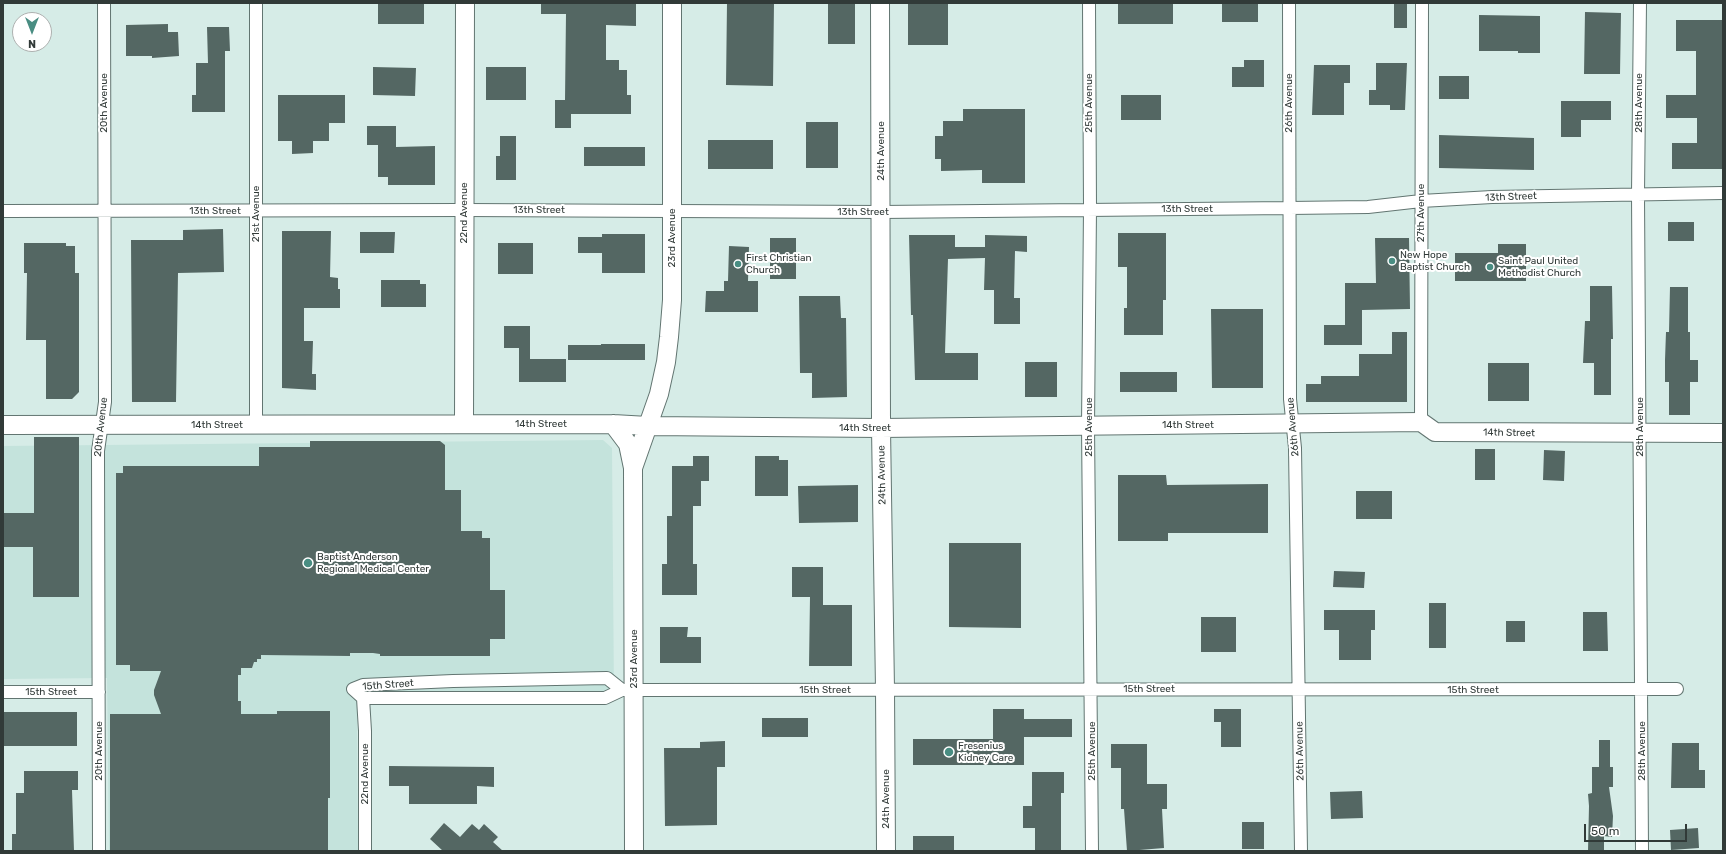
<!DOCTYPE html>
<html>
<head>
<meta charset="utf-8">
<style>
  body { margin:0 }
  #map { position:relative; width:1726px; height:854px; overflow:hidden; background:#d6ece7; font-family:Rubik,sans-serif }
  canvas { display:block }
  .frame { position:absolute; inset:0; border:4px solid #313a38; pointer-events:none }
  .north { position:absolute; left:12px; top:12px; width:40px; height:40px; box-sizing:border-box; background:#fff; border:1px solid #adb0af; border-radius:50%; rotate:180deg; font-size:11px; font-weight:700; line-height:16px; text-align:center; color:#313a38 }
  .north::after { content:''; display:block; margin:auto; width:14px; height:18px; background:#498d82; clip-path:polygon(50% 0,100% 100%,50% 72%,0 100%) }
  .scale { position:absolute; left:1584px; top:824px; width:103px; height:18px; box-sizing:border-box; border:2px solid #313a38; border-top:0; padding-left:5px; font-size:12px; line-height:14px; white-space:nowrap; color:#313a38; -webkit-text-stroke:3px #fff; paint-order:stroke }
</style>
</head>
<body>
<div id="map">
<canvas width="1726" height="854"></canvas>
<div class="frame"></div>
<div class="north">N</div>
<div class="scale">50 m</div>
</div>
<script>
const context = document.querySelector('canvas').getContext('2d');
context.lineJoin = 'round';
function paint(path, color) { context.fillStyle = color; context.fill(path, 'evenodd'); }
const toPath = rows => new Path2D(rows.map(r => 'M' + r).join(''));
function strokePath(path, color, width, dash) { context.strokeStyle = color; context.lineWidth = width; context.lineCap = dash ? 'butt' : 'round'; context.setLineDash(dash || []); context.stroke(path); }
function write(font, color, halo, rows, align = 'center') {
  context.font = font + ' Rubik,sans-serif'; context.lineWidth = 4; context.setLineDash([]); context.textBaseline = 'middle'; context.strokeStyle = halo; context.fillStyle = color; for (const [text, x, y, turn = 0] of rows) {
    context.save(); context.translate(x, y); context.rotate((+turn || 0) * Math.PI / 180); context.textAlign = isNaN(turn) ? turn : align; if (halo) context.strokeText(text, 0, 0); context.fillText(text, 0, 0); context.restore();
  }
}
paint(toPath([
  [603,440,612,448,614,698,357,701,358,851,109,851,107,678,3,679,3,446]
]), '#c4e3dc');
paint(toPath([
  [378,3,424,3,424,24,378,24],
  [541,3,636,3,636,26,606,25,606,60,619,60,619,70,627,70,627,95,631,95,631,114,571,114,571,128,555,128,555,100,565,100,566,14,541,14],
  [727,3,774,3,773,86,726,85],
  [828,3,855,3,855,44,828,44],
  [908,3,948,3,948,45,908,45],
  [1118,3,1173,3,1173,24,1118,24],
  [1222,3,1258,3,1258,22,1222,22],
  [1394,3,1407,3,1407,28,1394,28],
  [1585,12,1621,13,1620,74,1584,74],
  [1479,15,1540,16,1540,53,1518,53,1518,51,1479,51],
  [1676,20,1723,20,1723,169,1672,169,1672,143,1697,143,1697,118,1666,118,1666,95,1696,95,1696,51,1676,51],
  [168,24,168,32,178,32,179,56,152,58,152,56,126,56,126,25],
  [207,27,229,27,230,51,225,51,225,112,192,112,192,95,196,95,196,63,208,63],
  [1244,60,1264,60,1264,87,1232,87,1232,67,1244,67],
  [1376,63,1407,63,1405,110,1390,110,1390,105,1369,105,1369,90,1376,90],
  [1314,65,1350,65,1350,83,1344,83,1344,115,1312,115],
  [373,67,416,68,415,96,373,95],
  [486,67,526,67,526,100,486,100],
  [1439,76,1469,76,1469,99,1439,99],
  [278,95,345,95,345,123,329,123,329,141,313,141,313,153,292,154,292,141,278,141],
  [1121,95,1161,95,1161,120,1121,120],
  [1561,101,1611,101,1611,120,1581,120,1581,137,1561,137],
  [963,109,1025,109,1025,183,982,183,982,170,941,171,941,159,935,159,935,136,943,136,943,121,963,121],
  [806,122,838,122,838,168,806,168],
  [367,126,396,126,396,147,435,146,435,185,388,185,388,177,378,177,378,145,367,145],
  [1439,135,1534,138,1534,170,1439,168],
  [500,136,516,136,516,180,496,180,496,156,500,156],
  [708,140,773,140,773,169,708,169],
  [584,147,645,147,645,166,584,166],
  [1668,222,1694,222,1694,241,1668,241],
  [223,229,224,272,178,273,176,402,132,402,131,240,183,240,183,230],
  [282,231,331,231,330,277,338,278,338,289,340,289,340,308,304,308,304,341,313,341,312,374,316,374,316,390,282,388],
  [360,232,395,232,394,253,360,253],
  [1118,233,1166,233,1166,300,1163,300,1163,335,1124,335,1124,308,1127,308,1127,267,1118,267],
  [602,234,645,234,645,273,602,273,602,253,578,253,578,237,602,237],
  [909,235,955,235,955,247,985,247,985,235,1027,236,1027,252,1015,251,1014,298,1020,298,1020,324,994,324,994,290,984,290,985,258,948,259,945,353,978,353,978,380,915,380,913,315,911,315],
  [770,238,796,238,796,279,770,279],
  [1375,238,1409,238,1410,309,1362,310,1362,345,1324,345,1324,325,1345,325,1345,283,1376,283],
  [24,243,66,243,66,246,75,246,75,273,79,273,79,392,72,399,46,399,46,340,26,340,27,273,24,273],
  [498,243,533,243,533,274,498,274],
  [1498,244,1526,244,1526,281,1455,281,1455,253,1498,253],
  [729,246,749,247,748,281,758,281,758,312,705,312,706,291,724,291,724,281,728,281],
  [381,280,420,280,420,284,426,284,426,307,381,307],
  [1590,286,1612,286,1613,339,1611,339,1611,395,1594,395,1594,363,1583,363,1585,321,1590,321],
  [1670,287,1688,287,1688,332,1690,332,1690,360,1698,360,1698,382,1690,382,1690,415,1669,415,1669,382,1665,382,1665,360,1666,332,1669,332],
  [799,296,840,296,841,318,846,318,847,397,812,398,812,373,800,373],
  [1211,309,1263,309,1263,388,1212,388],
  [504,326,530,326,530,359,566,359,566,382,519,382,519,348,504,348],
  [1392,332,1407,332,1407,402,1306,402,1306,384,1321,384,1321,376,1359,376,1359,354,1392,354],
  [601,344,645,344,645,360,568,360,568,345,601,345],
  [1025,362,1057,362,1057,397,1025,397],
  [1488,363,1529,363,1529,401,1488,401],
  [1120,372,1177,372,1177,392,1120,392],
  [34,437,79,437,79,597,33,597,33,547,3,547,3,513,34,513],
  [310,441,440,441,445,445,445,490,461,490,461,531,482,531,482,538,490,538,490,590,505,590,505,639,490,639,490,656,380,656,380,654,373,653,350,653,350,656,261,655,261,659,257,659,257,662,254,662,252,668,241,668,241,675,238,675,238,701,241,701,241,714,277,714,277,711,330,711,330,798,328,798,328,851,110,851,110,714,161,714,154,695,154,690,161,671,130,671,130,665,116,665,116,473,123,473,123,466,259,466,259,447,310,447],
  [1475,449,1495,449,1495,480,1475,480],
  [1544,450,1565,451,1564,481,1543,480],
  [693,456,709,456,709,481,701,481,701,506,693,506,693,564,697,564,697,595,662,595,662,564,667,564,667,516,672,516,672,466,693,466],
  [755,456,779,456,779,460,788,460,788,496,755,496],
  [1118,475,1166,475,1167,485,1268,484,1268,533,1168,533,1168,541,1118,541],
  [858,485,858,522,799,523,798,486],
  [1356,491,1392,491,1392,519,1356,519],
  [949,543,1021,543,1021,628,949,627],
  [792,567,823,567,823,605,852,605,852,666,809,666,810,597,792,597],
  [1334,571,1365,572,1364,588,1333,587],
  [1429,603,1446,603,1446,648,1429,648],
  [1324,610,1375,610,1375,630,1371,630,1371,660,1339,660,1339,630,1324,630],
  [1583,612,1607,612,1608,651,1583,651],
  [1201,617,1236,617,1236,652,1201,652],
  [1506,621,1525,621,1525,642,1506,642],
  [660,627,688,627,687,637,701,637,701,663,660,663],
  [993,709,1024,709,1024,719,1072,719,1072,737,1024,737,1024,765,913,765,913,739,993,739],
  [1214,709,1241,709,1241,747,1221,747,1221,722,1214,722],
  [3,712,77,712,77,746,3,746],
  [762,718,808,718,808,737,762,737],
  [1599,740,1610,740,1610,767,1613,767,1613,787,1609,787,1613,816,1612,837,1604,836,1604,851,1588,851,1589,806,1588,794,1592,793,1592,767,1599,767],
  [725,741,725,767,717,767,717,825,665,826,664,748,700,748,700,742],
  [1672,743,1699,743,1699,770,1705,770,1705,788,1671,788],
  [1111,744,1147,744,1147,784,1167,784,1167,809,1162,809,1164,848,1127,851,1124,809,1121,809,1121,768,1111,768],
  [389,766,494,767,494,787,477,786,477,804,409,804,409,786,389,786],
  [24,771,78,771,78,790,72,790,74,851,12,851,12,834,16,834,16,793,24,793],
  [1032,772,1064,772,1064,793,1061,793,1061,851,1035,851,1035,828,1023,828,1023,806,1032,806],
  [1362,791,1363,818,1331,819,1330,792],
  [1242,822,1264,822,1264,849,1242,849],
  [444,823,460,837,472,824,479,830,484,824,498,837,493,842,503,851,443,851,430,839],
  [1698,828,1699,848,1671,850,1670,830],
  [913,836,954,836,954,851,913,851]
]), '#546763');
const street = toPath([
  [256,3,256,424],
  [1089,3,1090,209,1088,426,1092,851],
  [1289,3,1290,399,1295,448,1301,851],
  [1640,3,1638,194,1642,851],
  [3,211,465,210,881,212,1289,208,1368,207,1421,201,1492,197,1723,193],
  [1421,422,1422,3],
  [622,690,607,678,453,681,363,685,353,689,363,698,605,698,622,690,634,690,1677,689],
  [3,692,99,692],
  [363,698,365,731,365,851],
  [99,851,98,451,105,402,104,3]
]);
const secondary = toPath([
  [880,3,881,428,885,689,886,851],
  [464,424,465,3],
  [613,424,628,444,633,468,634,851],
  [3,425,613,424,648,426,881,428,1421,422,1435,432,1723,433],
  [633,468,659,394,666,362,669,337,672,300,672,3]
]);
strokePath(street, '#627571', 14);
strokePath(secondary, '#627571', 20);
strokePath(street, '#fff', 12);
strokePath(secondary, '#fff', 18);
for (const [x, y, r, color] of [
  [1392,261,4,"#498d82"],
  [738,264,4,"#498d82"],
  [1490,267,4,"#498d82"],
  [308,563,5,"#498d82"],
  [949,752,5,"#498d82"]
]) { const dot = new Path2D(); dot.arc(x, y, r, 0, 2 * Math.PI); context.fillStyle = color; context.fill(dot); strokePath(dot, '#fff', 1.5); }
write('10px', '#313a38', '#fff', [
  ["20th Avenue",104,103,-90],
  ["25th Avenue",1089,103,-90],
  ["26th Avenue",1289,103,-90],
  ["28th Avenue",1639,103,-90],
  ["24th Avenue",881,151,-90],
  ["13th Street",1511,197,-2],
  ["13th Street",1187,209],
  ["13th Street",539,210],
  ["13th Street",215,211],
  ["13th Street",863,212],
  ["22nd Avenue",464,213,-90],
  ["27th Avenue",1421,213,-90],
  ["21st Avenue",256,214,-90],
  ["23rd Avenue",672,238,-90],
  ["14th Street",541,424],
  ["14th Street",217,425],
  ["14th Street",1188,425],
  ["20th Avenue",101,427,-84],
  ["25th Avenue",1089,427,-90],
  ["26th Avenue",1293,427,-95],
  ["28th Avenue",1640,427,-90],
  ["14th Street",865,428],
  ["14th Street",1509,433,1],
  ["24th Avenue",882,475,-91],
  ["23rd Avenue",634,659,-90],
  ["15th Street",388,685,-4],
  ["15th Street",1149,689],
  ["15th Street",825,690],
  ["15th Street",1473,690],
  ["15th Street",51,692],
  ["20th Avenue",99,751,-90],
  ["25th Avenue",1092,751,-90],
  ["26th Avenue",1300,751,-91],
  ["28th Avenue",1642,751,-90],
  ["22nd Avenue",365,774,-90],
  ["24th Avenue",886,799,-90]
]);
write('10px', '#313a38', '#fff', [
  ["New Hope",1400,255],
  ["Baptist Church",1400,267],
  ["First Christian",746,258],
  ["Church",746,270],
  ["Saint Paul United",1498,261],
  ["Methodist Church",1498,273],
  ["Baptist Anderson",317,557],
  ["Regional Medical Center",317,569],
  ["Fresenius",958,746],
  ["Kidney Care",958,758]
], 'left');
</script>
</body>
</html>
